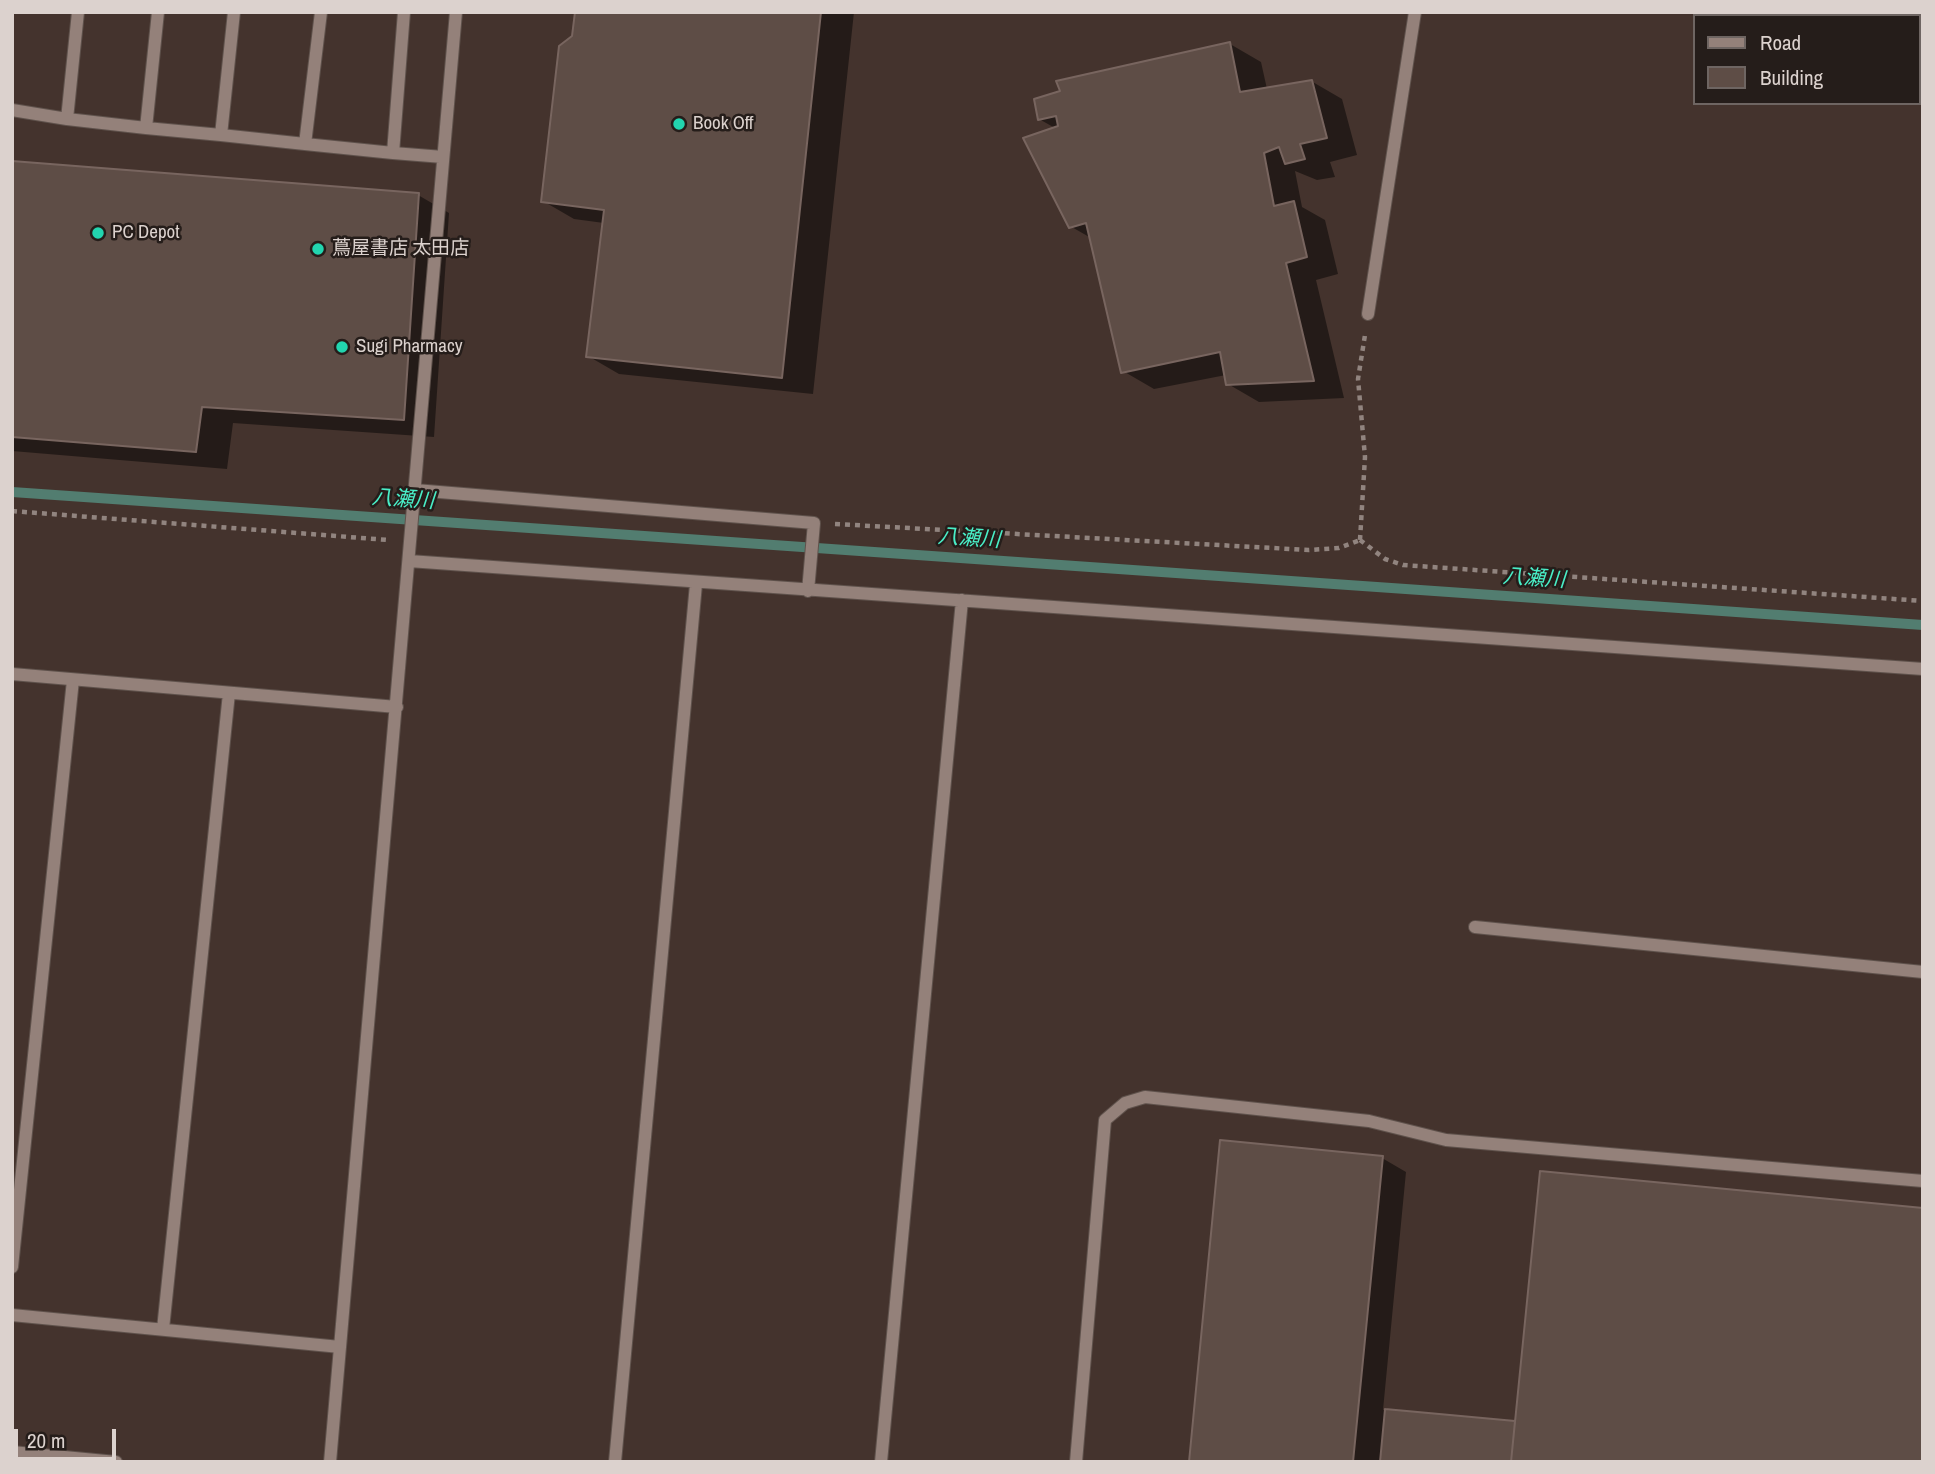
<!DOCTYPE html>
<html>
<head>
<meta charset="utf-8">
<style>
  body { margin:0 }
  #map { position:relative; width:1935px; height:1474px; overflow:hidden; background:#44332d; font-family:"Archivo Narrow",sans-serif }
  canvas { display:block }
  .frame { position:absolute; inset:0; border:14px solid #dcd2ce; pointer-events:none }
  .legend { position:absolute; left:1693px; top:14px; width:228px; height:91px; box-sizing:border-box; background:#251d1a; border:2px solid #6e6562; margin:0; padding:9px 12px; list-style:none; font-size:21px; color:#dcd2ce }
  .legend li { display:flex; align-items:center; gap:14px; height:35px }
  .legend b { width:35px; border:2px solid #6e6562 }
  .scale { position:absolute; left:14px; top:1429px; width:102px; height:32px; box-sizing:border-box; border:4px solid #dcd2ce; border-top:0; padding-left:9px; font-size:21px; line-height:24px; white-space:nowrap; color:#dcd2ce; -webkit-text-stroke:5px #251d1a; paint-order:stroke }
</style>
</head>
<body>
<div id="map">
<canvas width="1935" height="1474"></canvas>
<div class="frame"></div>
<ul class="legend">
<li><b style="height:9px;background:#94817a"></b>Road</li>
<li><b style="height:19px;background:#5e4d46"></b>Building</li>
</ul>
<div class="scale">20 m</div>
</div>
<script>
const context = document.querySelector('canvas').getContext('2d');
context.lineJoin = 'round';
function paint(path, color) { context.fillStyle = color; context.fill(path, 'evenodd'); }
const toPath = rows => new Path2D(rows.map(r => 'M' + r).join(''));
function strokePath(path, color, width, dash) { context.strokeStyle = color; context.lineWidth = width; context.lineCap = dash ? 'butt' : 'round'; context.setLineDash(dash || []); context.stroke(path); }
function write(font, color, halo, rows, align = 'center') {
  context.font = font + ' "Archivo Narrow","Noto Sans JP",sans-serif'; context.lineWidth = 5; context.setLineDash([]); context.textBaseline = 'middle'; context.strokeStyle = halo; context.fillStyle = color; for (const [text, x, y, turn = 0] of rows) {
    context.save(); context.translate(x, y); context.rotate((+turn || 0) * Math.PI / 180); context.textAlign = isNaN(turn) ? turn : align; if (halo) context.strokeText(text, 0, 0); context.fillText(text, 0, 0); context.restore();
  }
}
paint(toPath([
  [577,12,854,12,813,394,619,374,588,356,604,223,574,219,543,201],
  [1230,44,1261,62,1267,89,1311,81,1342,99,1357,155,1330,162,1335,177,1317,180,1295,171,1302,207,1325,220,1338,274,1316,280,1344,398,1259,402,1228,384,1226,375,1154,389,1123,371,1091,238,1070,226,1055,128,1039,119],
  [12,162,418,195,449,213,434,437,233,423,227,469,12,451],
  [1382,1158,1406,1172,1383,1410,1923,1462,1191,1462]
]), '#0007');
strokePath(toPath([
  [12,492,1923,625]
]), '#527d70', 10);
const building = toPath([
  [575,12,821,12,782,378,586,357,604,210,541,202,559,46,572,36,575,12],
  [1230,42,1240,92,1312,80,1327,138,1300,144,1305,159,1285,164,1279,147,1264,153,1274,206,1294,201,1307,257,1286,263,1314,381,1226,385,1220,352,1121,373,1086,223,1069,228,1023,138,1058,126,1056,116,1038,120,1034,99,1060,91,1056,81,1230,42],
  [12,161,419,193,404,420,202,407,196,452,12,437,12,161],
  [1220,1140,1383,1156,1353,1462,1189,1462,1220,1140],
  [1540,1171,1923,1208,1923,1462,1511,1462,1540,1171],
  [1385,1409,1515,1421,1511,1462,1380,1462,1385,1409]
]);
paint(building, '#5e4d46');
strokePath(building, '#78655f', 2);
const minor = toPath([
  [78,12,67,119,146,128],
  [158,12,146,128,221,135],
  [234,12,221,135,305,144],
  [321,12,305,144,393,153],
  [404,12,393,153,443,157],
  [12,110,67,119],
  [1368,314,1415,12],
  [415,490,814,523,808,591],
  [409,561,1923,669],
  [12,674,397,707],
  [1475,927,1923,972],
  [12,1267,73,680],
  [12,1315,340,1347],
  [163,1329,229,693],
  [12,1452,116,1462],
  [330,1462,456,12],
  [615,1462,696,584],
  [881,1462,962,600],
  [1076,1462,1105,1120,1125,1103,1145,1097,1369,1121,1446,1140,1923,1181]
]);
strokePath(minor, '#5f524c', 14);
strokePath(toPath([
  [12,511,388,540],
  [835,524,1309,550,1339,548,1360,540],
  [1360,540,1385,559,1403,565,1923,601],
  [1360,540,1365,457,1358,379,1365,335]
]), '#91847f', 4.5, [5, 5]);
strokePath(minor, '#94817a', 12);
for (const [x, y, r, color] of [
  [679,124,7,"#22d5af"],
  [98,233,7,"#22d5af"],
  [318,249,7,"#22d5af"],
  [342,347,7,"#22d5af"]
]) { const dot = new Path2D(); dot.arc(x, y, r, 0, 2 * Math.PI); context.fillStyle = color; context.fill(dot); strokePath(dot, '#251d1a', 2.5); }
write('19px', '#dcd2ce', '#251d1a', [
  ["Book Off",693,124],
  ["PC Depot",112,233],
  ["蔦屋書店 太田店",332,249],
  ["Sugi Pharmacy",356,347]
], 'left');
write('italic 21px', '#49eec7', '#251d1a', [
  ["八瀬川",403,500,4],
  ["八瀬川",969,539,4],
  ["八瀬川",1534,579,4]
]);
</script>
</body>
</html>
